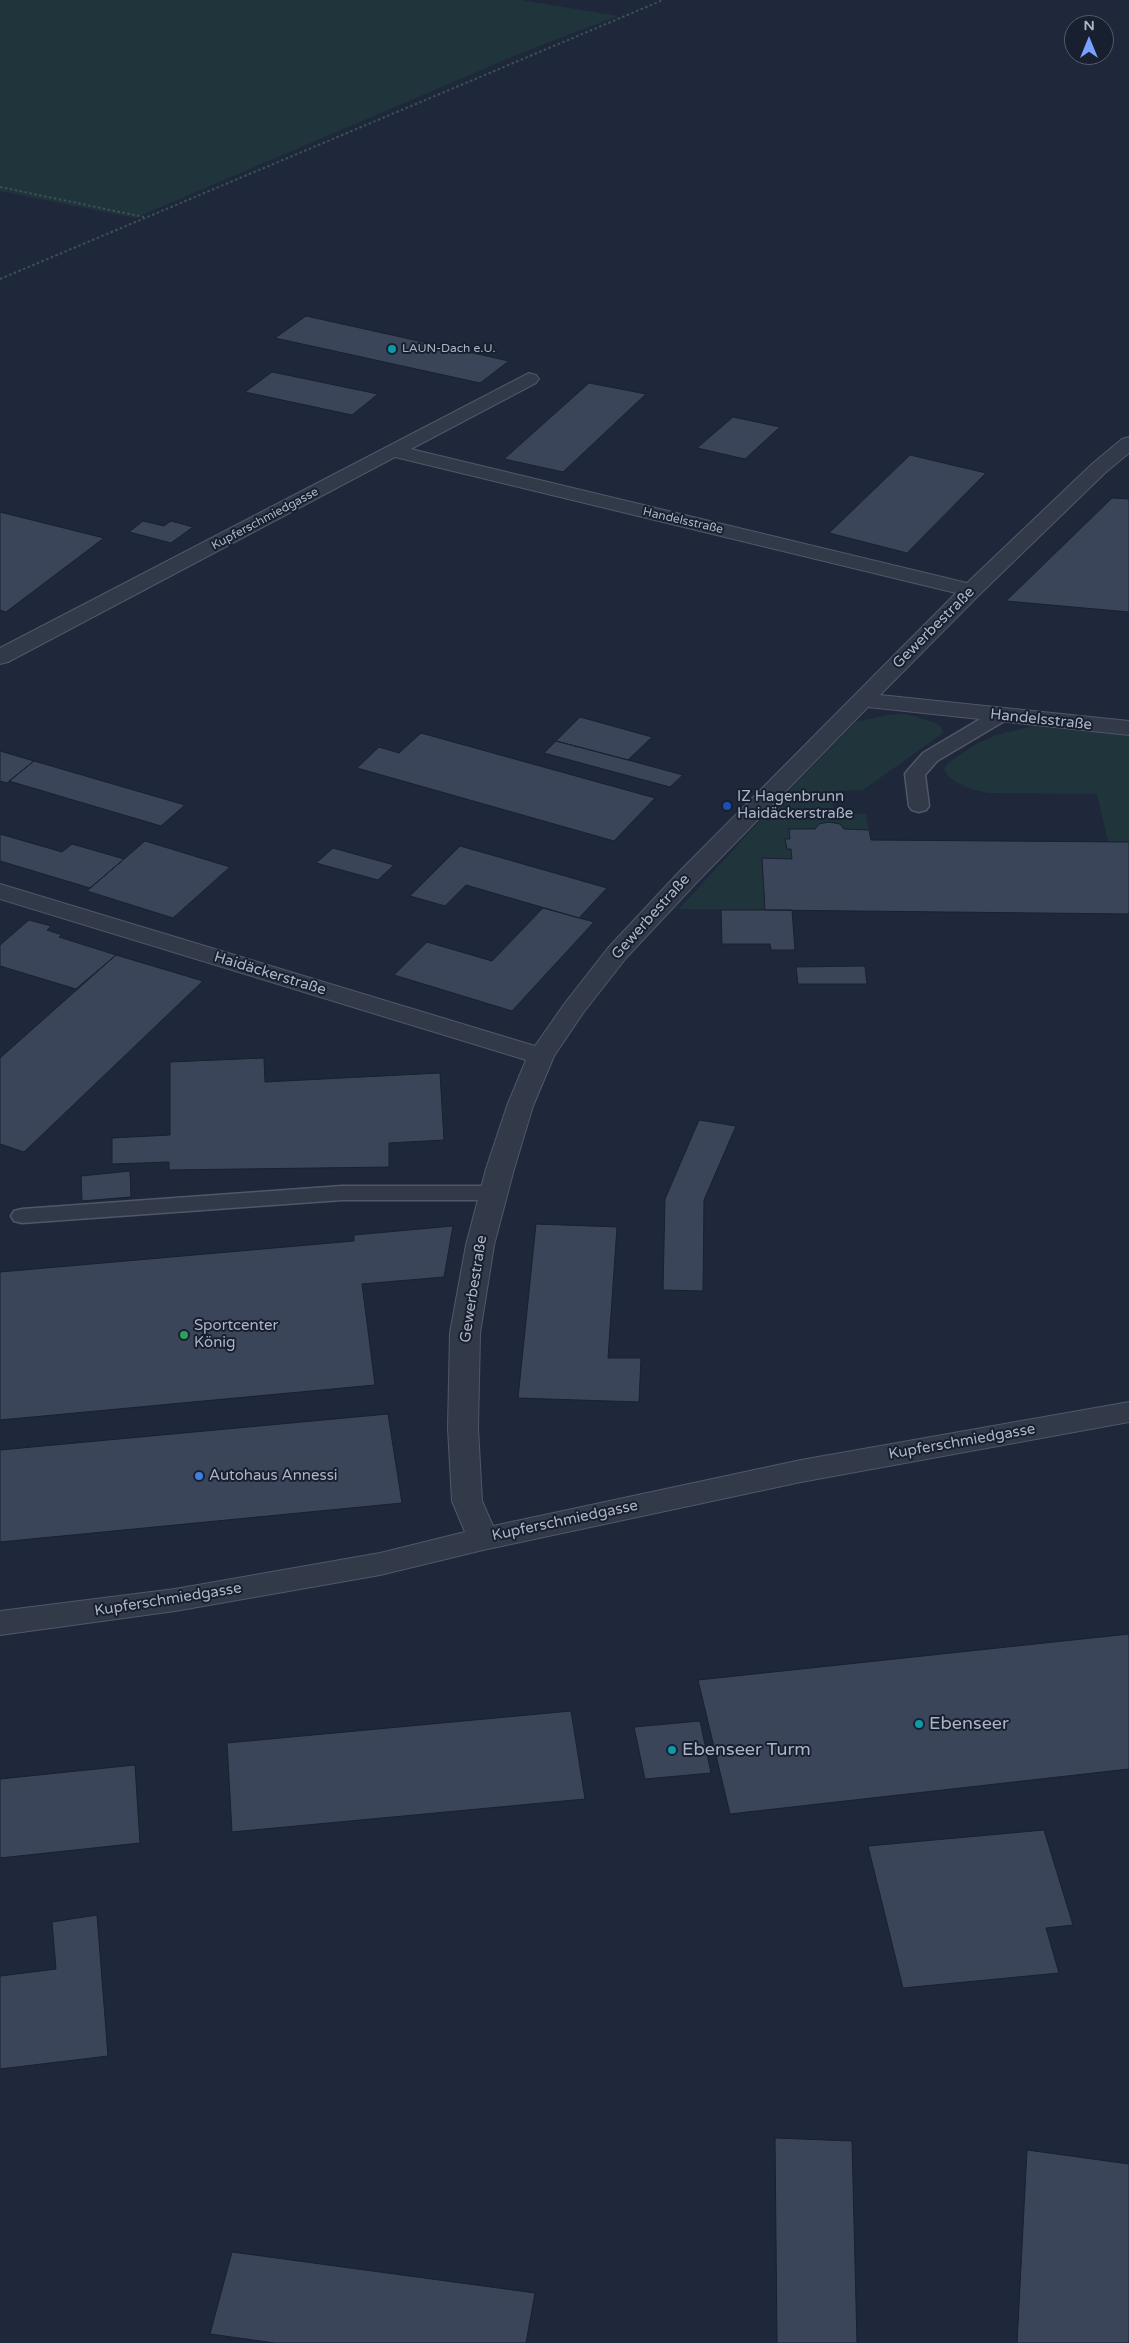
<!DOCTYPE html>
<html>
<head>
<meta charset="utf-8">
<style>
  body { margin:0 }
  #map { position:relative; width:1129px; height:2343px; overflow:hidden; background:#1e283a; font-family:"Varela Round",sans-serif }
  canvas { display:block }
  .north { position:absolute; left:1064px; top:15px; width:50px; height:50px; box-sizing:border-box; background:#181f2e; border:1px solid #535b6b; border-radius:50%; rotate:0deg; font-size:14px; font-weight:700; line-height:20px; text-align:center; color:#acb4c7 }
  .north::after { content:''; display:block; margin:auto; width:18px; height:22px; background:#79a1ff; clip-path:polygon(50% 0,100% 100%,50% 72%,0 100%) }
</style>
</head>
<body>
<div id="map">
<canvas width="1129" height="2343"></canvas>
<div class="north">N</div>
</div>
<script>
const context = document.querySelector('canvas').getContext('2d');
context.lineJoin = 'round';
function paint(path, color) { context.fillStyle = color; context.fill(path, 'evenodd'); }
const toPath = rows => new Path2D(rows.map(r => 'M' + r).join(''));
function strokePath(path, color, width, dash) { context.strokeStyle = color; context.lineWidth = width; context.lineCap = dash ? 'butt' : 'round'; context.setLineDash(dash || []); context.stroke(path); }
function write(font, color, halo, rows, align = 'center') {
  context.font = font + ' "Varela Round",sans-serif'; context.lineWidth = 4; context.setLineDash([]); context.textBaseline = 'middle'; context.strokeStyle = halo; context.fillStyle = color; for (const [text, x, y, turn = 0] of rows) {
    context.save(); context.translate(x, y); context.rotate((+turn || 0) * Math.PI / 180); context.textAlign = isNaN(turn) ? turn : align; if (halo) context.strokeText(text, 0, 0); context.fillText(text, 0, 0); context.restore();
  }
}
paint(toPath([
  [0,0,521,0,618,16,521,53,135,218,0,191],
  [903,714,914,716,935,723,941,727,943,733,863,790,833,791,833,813,866,814,869,830,844,829,840,824,829,822,819,824,815,829,789,829,790,839,785,839,787,849,791,849,792,859,762,859,765,910,679,909,767,813,856,722,888,715],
  [1034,726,1129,736,1129,842,1108,841,1097,794,988,793,971,789,956,782,947,775,944,769,948,763,978,743,996,735]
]), '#20353b');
const building = toPath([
  [306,316,509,361,480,383,275,338,306,316],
  [272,372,378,394,352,415,245,392,272,372],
  [589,383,646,394,563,472,504,459,589,383],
  [733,417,780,427,745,459,697,448,733,417],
  [910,455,986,473,907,553,829,533,910,455],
  [1112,498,1129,499,1129,612,1006,601,1112,498],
  [0,512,104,538,6,612,0,610,0,512],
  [143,521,164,526,171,521,193,527,171,543,129,532,143,521],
  [580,717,652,737,628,760,556,741,580,717],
  [421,733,655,798,614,841,357,768,379,747,399,753,421,733],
  [556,741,628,760,683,775,670,787,544,753,556,741],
  [0,751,34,761,7,783,0,781,0,751],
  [34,761,185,805,161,826,9,781,34,761],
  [829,822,840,824,844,829,869,830,871,840,1129,842,1129,914,765,910,762,858,792,859,791,849,787,849,785,839,790,839,789,829,815,829,819,824,829,822],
  [0,834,62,852,72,844,124,859,90,888,0,861,0,834],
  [145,841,230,867,173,918,87,891,145,841],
  [460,846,607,888,579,918,466,885,445,906,410,896,460,846],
  [333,848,394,865,378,880,316,863,333,848],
  [543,908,594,922,512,1011,394,975,427,942,492,961,543,908],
  [721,910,792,910,795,950,771,950,770,944,722,944,721,910],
  [29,920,51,926,47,930,62,935,59,937,116,955,76,989,0,966,0,945,29,920],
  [116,955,203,981,24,1152,0,1144,0,1058,116,955],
  [865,966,867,984,798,984,796,967,865,966],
  [264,1058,265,1082,440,1073,444,1140,389,1143,389,1167,169,1170,169,1162,112,1164,112,1138,170,1135,170,1062,264,1058],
  [699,1120,736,1126,704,1200,703,1291,663,1290,665,1199,699,1120],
  [130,1171,131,1197,82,1201,81,1176,130,1171],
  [536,1224,617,1227,608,1358,641,1358,639,1402,518,1398,536,1224],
  [453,1226,444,1277,362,1284,375,1385,0,1420,0,1272,354,1241,354,1235,453,1226],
  [388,1414,402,1503,0,1542,0,1450,388,1414],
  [1129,1634,1129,1769,730,1814,698,1680,1129,1634],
  [571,1711,585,1799,232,1832,227,1743,571,1711],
  [700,1721,711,1773,645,1779,634,1727,700,1721],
  [135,1765,140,1843,0,1858,0,1779,135,1765],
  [1044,1830,1073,1925,1046,1928,1059,1973,903,1988,868,1846,1044,1830],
  [97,1915,108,2056,0,2069,0,1976,56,1969,52,1922,97,1915],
  [775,2138,852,2141,857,2343,777,2343,775,2138],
  [1027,2150,1129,2164,1129,2343,1017,2343,1027,2150],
  [232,2252,535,2293,526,2343,275,2343,210,2334,232,2252]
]);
paint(building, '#3a455a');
strokePath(building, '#1a2130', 1);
const lane = toPath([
  [999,710,1006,712,1008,716,1006,720,937,761,925,775,929,806,926,810,919,812,912,810,909,806,905,774,908,770,923,753,992,712,999,710],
  [342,1186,494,1186,502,1188,505,1193,502,1198,494,1200,342,1200,22,1223,14,1221,11,1216,14,1211,22,1209,342,1186]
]);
const street = toPath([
  [529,373,536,375,539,379,536,383,411,449,967,583,1092,464,1122,439,1129,437,1129,453,1106,472,979,595,880,695,1129,721,1129,735,868,707,697,882,626,958,583,1013,554,1056,533,1106,514,1169,494,1245,480,1333,478,1428,482,1501,493,1526,801,1460,1129,1402,1129,1422,801,1482,483,1550,380,1575,175,1611,0,1635,0,1611,175,1589,380,1553,465,1532,452,1501,448,1428,450,1333,466,1245,486,1169,507,1106,526,1060,0,899,0,884,535,1046,565,1003,608,948,679,872,956,593,395,457,8,662,0,664,0,648,529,373]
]);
strokePath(lane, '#505768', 3);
strokePath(street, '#505768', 2);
strokePath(toPath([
  [0,187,144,217],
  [0,279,663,0]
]), '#3b5155', 2, [2.5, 2.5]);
paint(lane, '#323a4a');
paint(street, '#323a4a');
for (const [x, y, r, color] of [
  [392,349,5,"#0f9aa8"],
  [727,806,5,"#1a4fb4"],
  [184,1335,5,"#2e9e5b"],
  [199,1476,5,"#3f7fe0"],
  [919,1724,5,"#0f9aa8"],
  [672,1750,5,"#0f9aa8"]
]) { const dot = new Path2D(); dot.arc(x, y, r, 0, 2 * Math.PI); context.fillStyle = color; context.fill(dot); strokePath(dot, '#181f2e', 2); }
write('12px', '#acb4c7', '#181f2e', [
  ["LAUN-Dach e.U.",402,349]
], 'left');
write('12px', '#acb4c7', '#181f2e', [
  ["Kupferschmiedgasse",265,519,-28],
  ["Handelsstraße",683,521,13]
]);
write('15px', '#acb4c7', '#181f2e', [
  ["Gewerbestraße",934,628,-45],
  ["Handelsstraße",1041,720,6],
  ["Gewerbestraße",651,917,-48],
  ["Haidäckerstraße",270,974,17],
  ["Gewerbestraße",474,1289,-81],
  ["Kupferschmiedgasse",962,1442,-10],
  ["Kupferschmiedgasse",565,1521,-12],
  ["Kupferschmiedgasse",168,1600,-9]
]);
write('15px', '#acb4c7', '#181f2e', [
  ["IZ Hagenbrunn",737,797],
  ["Haidäckerstraße",737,814],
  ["Sportcenter",194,1326],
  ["König",194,1343],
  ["Autohaus Annessi",209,1476]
], 'left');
write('18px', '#acb4c7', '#181f2e', [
  ["Ebenseer",929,1724],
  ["Ebenseer Turm",682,1750]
], 'left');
</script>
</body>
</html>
